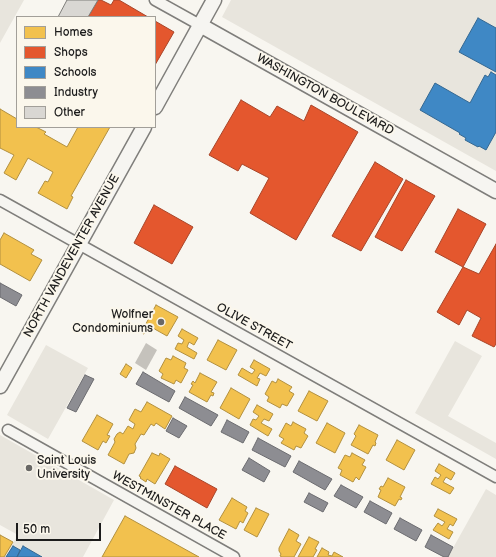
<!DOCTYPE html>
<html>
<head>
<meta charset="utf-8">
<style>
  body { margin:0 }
  #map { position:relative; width:496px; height:557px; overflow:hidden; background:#f8f6f0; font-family:"Balsamiq Sans",sans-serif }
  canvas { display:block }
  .legend { position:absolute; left:16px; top:16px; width:140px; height:112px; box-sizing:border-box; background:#fbf7ec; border:1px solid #a29f99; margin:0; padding:5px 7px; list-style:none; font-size:12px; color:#1c1c1c }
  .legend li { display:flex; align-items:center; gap:8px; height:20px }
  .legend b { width:20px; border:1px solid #a29f99 }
  .scale { position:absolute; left:16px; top:523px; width:85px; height:18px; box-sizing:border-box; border:2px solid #1c1c1c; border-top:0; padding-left:5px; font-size:12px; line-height:14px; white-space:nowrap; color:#1c1c1c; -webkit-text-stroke:3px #fbf7ec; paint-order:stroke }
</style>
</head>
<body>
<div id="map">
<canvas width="496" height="557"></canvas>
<ul class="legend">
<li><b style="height:11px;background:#f2c14e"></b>Homes</li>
<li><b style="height:11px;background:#e4572e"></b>Shops</li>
<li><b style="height:11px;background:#3f88c5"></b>Schools</li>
<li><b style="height:11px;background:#8d8d92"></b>Industry</li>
<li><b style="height:11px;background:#d9d7d3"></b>Other</li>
</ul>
<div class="scale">50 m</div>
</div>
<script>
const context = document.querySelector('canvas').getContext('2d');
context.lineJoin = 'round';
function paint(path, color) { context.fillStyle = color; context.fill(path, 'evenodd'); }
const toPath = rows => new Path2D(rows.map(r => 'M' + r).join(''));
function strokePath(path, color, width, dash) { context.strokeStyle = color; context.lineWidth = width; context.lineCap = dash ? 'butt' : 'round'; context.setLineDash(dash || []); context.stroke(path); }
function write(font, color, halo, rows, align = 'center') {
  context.font = font + ' "Balsamiq Sans",sans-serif'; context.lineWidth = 4; context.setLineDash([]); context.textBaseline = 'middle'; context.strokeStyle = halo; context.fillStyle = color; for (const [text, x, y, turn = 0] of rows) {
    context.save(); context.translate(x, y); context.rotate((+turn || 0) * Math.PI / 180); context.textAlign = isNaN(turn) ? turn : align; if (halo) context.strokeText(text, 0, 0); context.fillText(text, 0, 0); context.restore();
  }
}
paint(toPath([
  [0,0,24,0,0,43],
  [231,0,496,0,496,171,222,17],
  [455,341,482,356,448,416,496,443,496,459,415,413],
  [46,345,88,368,48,439,7,415],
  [0,435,114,500,83,557,4,557,18,535,0,525],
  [486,489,496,495,496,557,448,557]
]), '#e8e5dd');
paint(toPath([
  [146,343,157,350,146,370,135,363]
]), '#c5c2bc');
const homes = toPath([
  [0,109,17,119,17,127,36,127,46,132,44,134,67,147,78,127,110,127,71,196,73,197,67,209,38,193,45,181,48,182,53,172,28,158,16,180,4,173,14,155,0,148,0,109],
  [4,233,34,250,31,254,42,260,30,281,0,264,0,240,4,233],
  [156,305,178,317,167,336,151,327,149,331,147,330,144,334,141,333,156,305],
  [182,329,198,338,194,345,189,342,187,347,197,353,194,359,175,349,178,343,182,344,184,340,178,336,182,329],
  [218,340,237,350,226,370,207,360,218,340],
  [173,356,186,363,184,368,188,370,181,383,176,380,174,384,161,378,163,374,159,371,166,358,171,360,173,356],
  [254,360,270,369,266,376,260,373,257,378,260,379,257,386,238,375,242,368,252,374,255,370,250,367,254,360],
  [126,364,132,368,126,378,120,374,126,364],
  [200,373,217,382,211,392,214,393,213,396,211,395,207,402,189,392,193,385,191,384,193,381,195,383,200,373],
  [278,379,292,387,289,391,294,394,287,406,282,404,280,408,267,401,269,397,265,394,272,381,276,383,278,379],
  [231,388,250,399,239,419,220,408,231,388],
  [309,391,328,401,317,421,298,411,309,391],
  [147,402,172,416,165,429,156,423,154,426,151,424,144,435,141,434,135,444,136,448,134,453,129,454,124,464,108,455,115,442,114,439,117,434,120,432,123,434,128,426,133,429,135,424,129,420,135,409,141,412,147,402],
  [257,405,273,414,269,421,264,419,261,423,272,429,268,436,250,425,253,419,256,420,259,416,253,412,257,405],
  [97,415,113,424,107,435,110,436,106,443,103,441,98,450,82,441,97,415],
  [293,422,306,429,304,433,308,436,301,448,296,446,294,450,281,443,284,439,279,436,286,423,291,426,293,422],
  [327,423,345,433,335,453,316,443,327,423],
  [359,425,378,435,375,442,376,443,375,446,373,445,368,454,351,445,356,436,354,434,359,425],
  [397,440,415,450,404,470,386,460,397,440],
  [152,453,159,456,160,453,170,459,155,484,147,479,146,482,140,478,141,477,139,476,152,453],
  [352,453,365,460,362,465,366,467,359,480,356,477,353,482,340,475,342,470,338,468,345,455,350,457,352,453],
  [439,464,455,473,451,480,446,477,443,482,454,488,450,494,431,484,435,477,438,479,441,475,435,471,439,464],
  [388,478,405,487,400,497,402,498,401,500,399,499,395,506,378,497,381,490,379,489,381,486,383,487,388,478],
  [232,498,247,507,245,511,248,513,243,523,240,521,236,529,219,520,232,498],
  [256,508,269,514,257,537,244,530,256,508],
  [438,509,457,519,453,526,450,524,447,529,453,532,449,539,433,530,438,523,442,526,445,522,434,516,438,509],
  [125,516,199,557,102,557,125,516],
  [289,529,299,535,296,541,301,544,294,557,282,557,280,556,281,554,279,551,279,548,289,529],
  [0,535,13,542,4,557,0,557,0,535],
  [309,537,319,542,315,549,317,550,313,557,298,557,309,537],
  [322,548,329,552,328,555,332,556,334,552,343,557,317,557,322,548]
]);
paint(homes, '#f2c14e');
strokePath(homes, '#b2903f', 1);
const shops = toPath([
  [98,0,101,0,111,5,114,0,119,0,148,17,88,17,98,0],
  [155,21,174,32,155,65,155,21],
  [241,100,270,117,277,106,304,121,311,105,358,132,296,240,250,213,269,178,242,164,238,171,209,155,241,100],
  [375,162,403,179,361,251,332,236,375,162],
  [406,180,435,196,402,251,375,237,406,180],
  [154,205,193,227,172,264,134,243,154,205],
  [458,209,486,224,463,267,435,252,458,209],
  [496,244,496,344,494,347,472,336,481,318,467,310,459,325,437,312,463,267,479,274,496,244],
  [175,466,217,489,207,508,165,484,175,466]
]);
paint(shops, '#e4572e');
strokePath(shops, '#a84529', 1);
const schools = toPath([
  [478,18,496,28,496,72,459,52,478,18],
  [491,72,496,75,496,132,486,150,479,146,478,147,465,140,466,138,459,134,460,133,420,110,435,83,470,103,485,75,488,77,491,72],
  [13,546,20,550,17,557,6,557,13,546],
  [23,546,42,557,17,557,23,546]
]);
paint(schools, '#3f88c5');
strokePath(schools, '#346892', 1);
const industry = toPath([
  [0,283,22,295,16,306,0,297,0,283],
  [143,372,175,391,169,402,136,384,143,372],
  [85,375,94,379,76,412,67,408,85,375],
  [185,397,218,415,211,426,179,408,185,397],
  [173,418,187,426,179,438,166,431,173,418],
  [227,420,249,432,243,443,221,432,227,420],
  [258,438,291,456,285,467,252,450,258,438],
  [249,458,270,471,264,482,242,470,249,458],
  [299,461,332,479,325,490,293,472,299,461],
  [341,485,363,497,356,508,334,496,341,485],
  [309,493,328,503,323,512,304,502,309,493],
  [370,501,392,513,386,524,364,512,370,501],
  [400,518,422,530,416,541,394,529,400,518],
  [431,535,453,547,448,557,444,557,425,547,431,535]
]);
paint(industry, '#8d8d92');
strokePath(industry, '#6b6b6f', 1);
const building = toPath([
  [67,0,98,0,88,17,58,17,67,0]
]);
paint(building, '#d9d7d3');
strokePath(building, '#7f7e7b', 1);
const minor = toPath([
  [155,0,200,25],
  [0,200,496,477],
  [8,430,234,557]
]);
const secondary = toPath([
  [200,25,496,191],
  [155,107,214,0],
  [0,386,144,127]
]);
strokePath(minor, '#7f7e7b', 13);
strokePath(secondary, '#7f7e7b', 17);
strokePath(minor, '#f6f5f1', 10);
strokePath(secondary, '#f6f5f1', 14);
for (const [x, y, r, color] of [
  [161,322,4,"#696866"],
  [29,468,4,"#696866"]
]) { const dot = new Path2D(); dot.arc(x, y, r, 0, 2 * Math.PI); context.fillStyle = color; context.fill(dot); strokePath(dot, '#fbf7ec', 1.5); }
write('12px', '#1c1c1c', '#fbf7ec', [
  ["WASHINGTON BOULEVARD",325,95,29],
  ["NORTH VANDEVENTER AVENUE",72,256,-61],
  ["OLIVE STREET",254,327,29],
  ["WESTMINSTER PLACE",169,506,29]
]);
write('12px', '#1c1c1c', '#fbf7ec', [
  ["Wolfner",153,315],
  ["Condominiums",153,329],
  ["Saint Louis",37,461,"left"],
  ["University",37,475,"left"]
], 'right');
</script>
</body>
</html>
